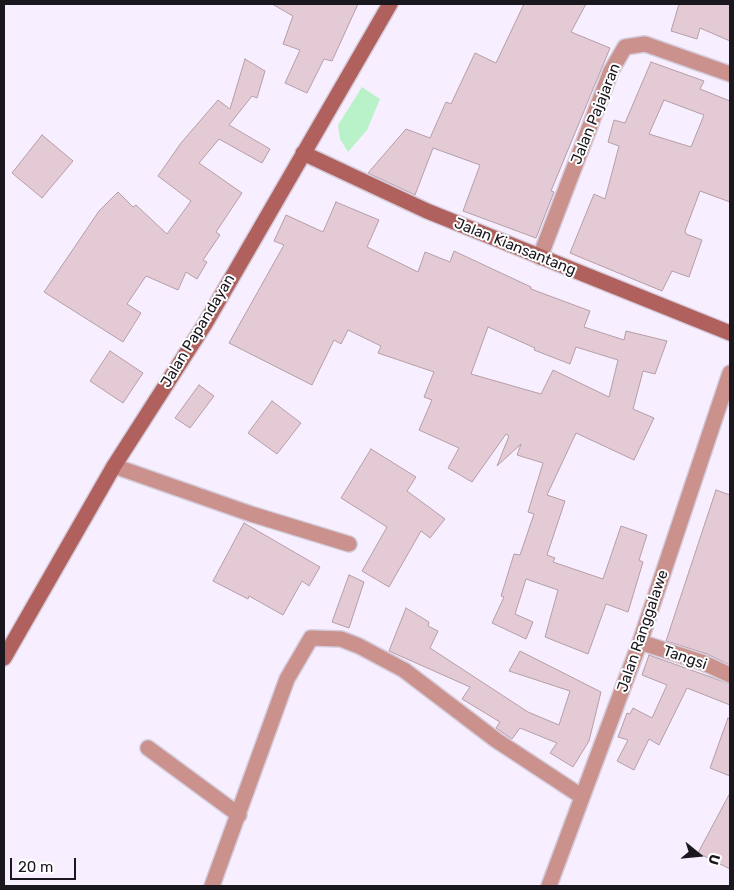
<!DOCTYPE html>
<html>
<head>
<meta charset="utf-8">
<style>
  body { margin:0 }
  #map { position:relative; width:734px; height:890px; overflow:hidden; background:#f7eeff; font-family:Rubik,sans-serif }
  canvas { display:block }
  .frame { position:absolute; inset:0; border:5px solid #1b171f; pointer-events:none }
  .north { position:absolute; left:674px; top:830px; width:50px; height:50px; -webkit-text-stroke:4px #fff; paint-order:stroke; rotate:107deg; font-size:14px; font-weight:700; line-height:20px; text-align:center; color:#1b171f }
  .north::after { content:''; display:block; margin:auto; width:18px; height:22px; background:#1b171f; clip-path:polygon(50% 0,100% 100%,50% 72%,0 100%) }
  .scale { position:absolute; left:10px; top:858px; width:66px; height:22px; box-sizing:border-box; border:2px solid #1b171f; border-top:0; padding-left:6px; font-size:15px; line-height:18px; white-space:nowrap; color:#1b171f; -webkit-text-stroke:4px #fff; paint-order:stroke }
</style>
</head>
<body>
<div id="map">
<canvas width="734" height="890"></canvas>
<div class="frame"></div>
<div class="north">U</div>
<div class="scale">20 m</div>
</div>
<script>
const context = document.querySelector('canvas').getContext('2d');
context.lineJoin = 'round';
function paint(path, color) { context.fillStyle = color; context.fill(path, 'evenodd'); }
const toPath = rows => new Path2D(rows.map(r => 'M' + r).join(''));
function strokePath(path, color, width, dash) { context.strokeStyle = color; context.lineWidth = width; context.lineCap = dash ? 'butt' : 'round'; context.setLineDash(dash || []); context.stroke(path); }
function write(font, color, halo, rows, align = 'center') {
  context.font = font + ' Rubik,sans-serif'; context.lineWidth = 4; context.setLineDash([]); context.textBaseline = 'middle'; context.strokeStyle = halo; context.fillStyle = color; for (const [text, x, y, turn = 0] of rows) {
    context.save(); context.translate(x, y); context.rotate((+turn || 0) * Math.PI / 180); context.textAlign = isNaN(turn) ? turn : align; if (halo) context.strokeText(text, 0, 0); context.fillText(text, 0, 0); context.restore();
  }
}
paint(toPath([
  [362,87,380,99,367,130,348,152,340,139,338,125]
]), '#b9f2c8');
const building = toPath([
  [272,4,358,4,332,61,324,59,307,93,285,83,300,50,283,44,293,16,272,4],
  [524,4,586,4,571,32,610,48,551,191,554,192,536,238,463,211,480,165,433,148,415,195,368,173,406,129,430,138,446,102,451,104,475,53,496,63,524,4],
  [679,4,730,4,730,41,700,28,697,39,671,31,679,4],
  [245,59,265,71,257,98,252,96,229,125,270,149,262,163,219,139,199,163,242,193,216,232,220,235,203,260,207,262,197,279,186,272,178,290,146,276,127,304,141,313,123,342,44,292,99,211,118,192,133,207,136,205,167,234,191,201,158,176,181,143,218,100,230,109,245,59],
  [651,62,704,81,700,89,730,101,730,202,700,191,685,231,686,234,702,240,689,277,672,271,662,291,570,253,594,194,605,199,619,146,608,142,614,120,625,123,651,62],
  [664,100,704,115,691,147,649,134,664,100],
  [42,135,73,161,42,198,12,173,42,135],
  [336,202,379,220,367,247,418,272,425,252,450,262,454,251,531,287,531,289,590,311,584,327,624,340,626,331,667,341,655,374,643,371,633,409,654,418,634,460,576,433,547,495,565,501,547,555,555,558,553,562,603,579,621,526,647,535,639,560,643,562,628,612,606,604,588,654,545,637,558,590,526,579,515,614,533,622,526,639,492,623,504,597,501,596,514,554,520,555,534,514,528,512,543,463,517,455,521,444,497,466,509,436,506,434,472,482,448,468,459,448,419,430,432,400,424,397,434,372,378,353,381,346,348,330,341,344,334,340,312,385,229,343,284,245,274,241,286,215,323,232,336,202],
  [488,327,535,348,534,350,570,364,576,347,618,360,609,397,553,370,541,394,471,374,488,327],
  [110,351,143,373,123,403,90,381,110,351],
  [199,385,214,396,190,428,175,418,199,385],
  [272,401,301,423,277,454,248,433,272,401],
  [371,449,416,477,407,491,445,519,430,538,421,531,389,587,362,571,387,527,341,498,371,449],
  [716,490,730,495,730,665,707,654,666,641,716,490],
  [244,523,320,567,309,586,302,581,283,615,249,596,248,599,213,581,244,523],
  [349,575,364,582,349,628,332,622,349,575],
  [406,608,429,622,428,626,438,631,430,648,528,712,559,725,570,691,509,671,520,651,601,692,589,741,573,767,550,753,557,743,520,728,512,739,496,728,500,722,462,699,470,687,389,651,406,608],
  [649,655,730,684,730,705,687,688,659,745,649,739,634,770,617,761,628,740,618,737,627,713,630,714,633,708,652,718,667,685,642,675,649,655],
  [728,718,730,719,730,776,710,768,728,718],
  [730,793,730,869,698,853,730,793]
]);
paint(building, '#e3cad4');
strokePath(building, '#b59ea7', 1);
const street = toPath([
  [540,257,611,71,625,47,645,44,730,74],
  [114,466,251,514,349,544],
  [640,642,704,663,730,675],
  [148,748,239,815],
  [212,886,287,679,311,638,341,639,359,646,404,670,496,740,581,796],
  [549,886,640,642,730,373]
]);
const secondary = toPath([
  [303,153,427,211,730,333],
  [4,658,114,466,205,324,390,4]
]);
strokePath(street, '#d4ccdb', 18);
strokePath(secondary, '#d4ccdb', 18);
strokePath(street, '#ca918d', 15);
strokePath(secondary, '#b1615d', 15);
write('15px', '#1b171f', '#fff', [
  ["Jalan Pajajaran",596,114,-68],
  ["Jalan Kiansantang",515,247,22],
  ["Jalan Papandayan",198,331,-59],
  ["Jalan Ranggalawe",643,631,-71],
  ["Tangsi",685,658,19]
]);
</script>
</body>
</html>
